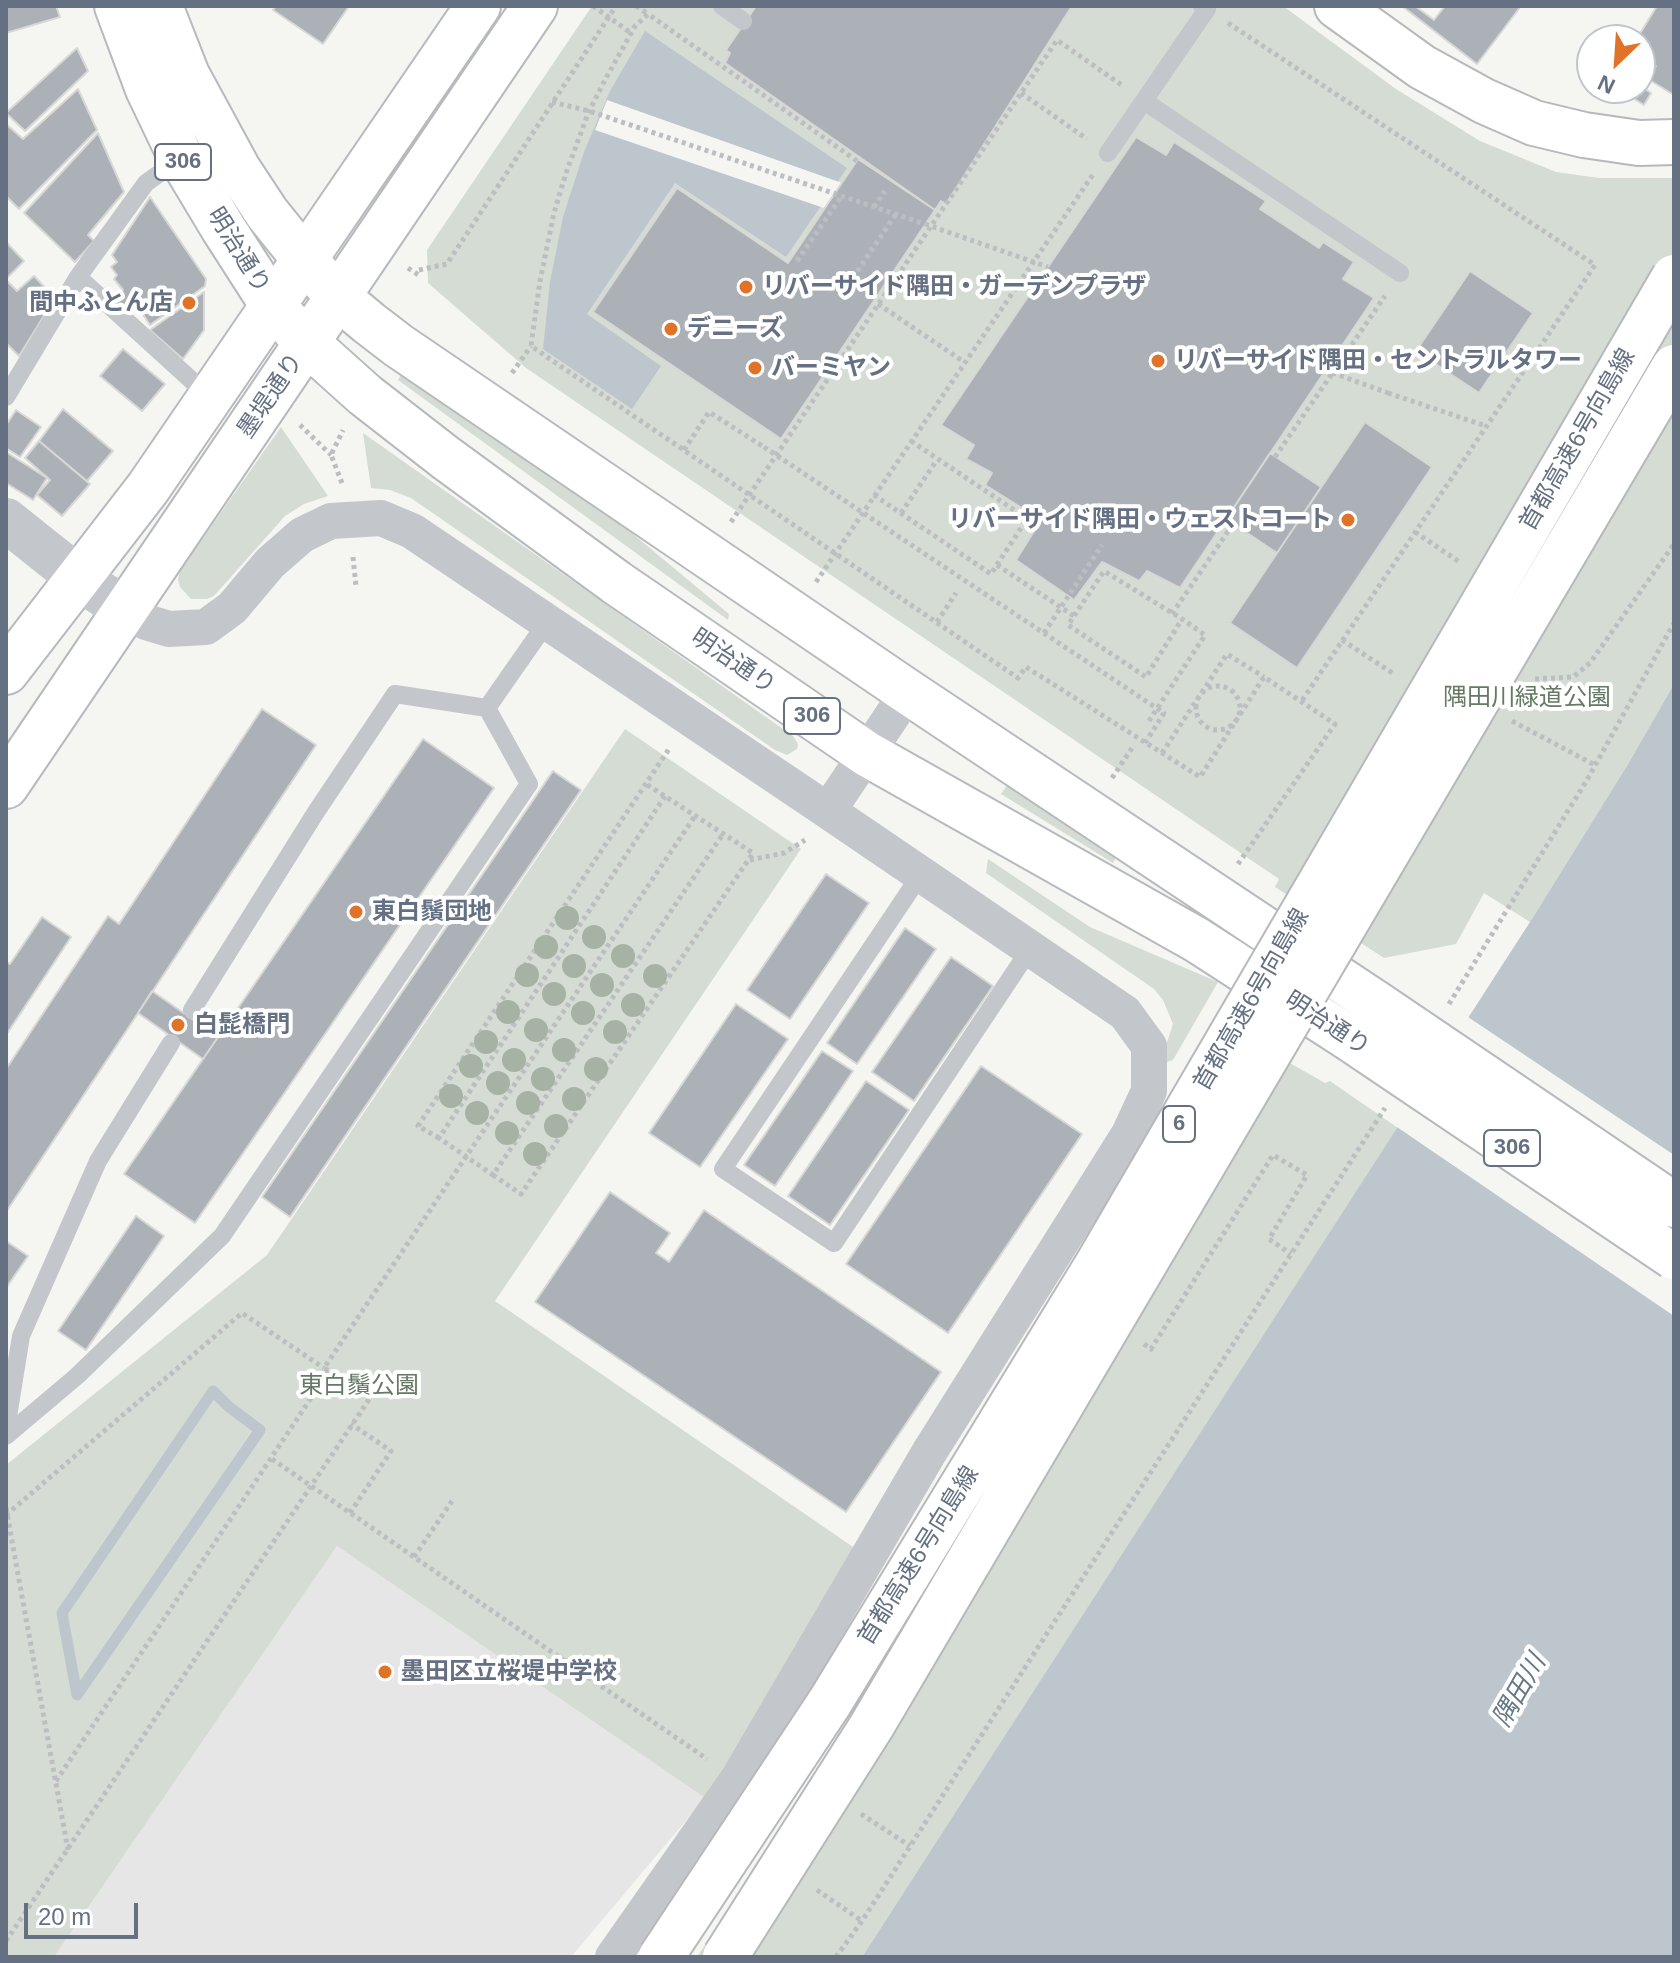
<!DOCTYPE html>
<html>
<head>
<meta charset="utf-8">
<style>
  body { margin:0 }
  #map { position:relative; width:1680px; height:1963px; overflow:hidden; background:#f5f6f2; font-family:Helvetica,sans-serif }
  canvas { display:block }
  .frame { position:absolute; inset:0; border:8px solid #657083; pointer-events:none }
  .north { position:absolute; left:1576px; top:24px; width:80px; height:80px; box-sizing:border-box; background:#fff; border:2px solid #c1c6cd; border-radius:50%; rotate:205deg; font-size:22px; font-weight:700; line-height:32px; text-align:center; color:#657083 }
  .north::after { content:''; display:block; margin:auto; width:28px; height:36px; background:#e07328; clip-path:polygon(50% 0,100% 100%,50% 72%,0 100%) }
  .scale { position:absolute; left:24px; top:1903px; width:114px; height:36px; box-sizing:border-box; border:4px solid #657083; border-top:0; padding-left:10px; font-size:24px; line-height:28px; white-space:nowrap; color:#657083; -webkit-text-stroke:6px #fff; paint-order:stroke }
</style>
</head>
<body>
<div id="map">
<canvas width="1680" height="1963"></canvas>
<div class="frame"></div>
<div class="north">N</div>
<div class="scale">20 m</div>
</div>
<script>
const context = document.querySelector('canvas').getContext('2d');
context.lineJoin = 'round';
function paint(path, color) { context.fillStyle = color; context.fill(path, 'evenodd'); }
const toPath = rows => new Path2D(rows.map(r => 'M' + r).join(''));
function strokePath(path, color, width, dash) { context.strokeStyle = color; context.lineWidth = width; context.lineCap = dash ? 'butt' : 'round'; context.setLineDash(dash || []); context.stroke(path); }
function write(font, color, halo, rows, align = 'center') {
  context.font = font + ' Helvetica,"Noto Sans JP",sans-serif'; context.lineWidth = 8; context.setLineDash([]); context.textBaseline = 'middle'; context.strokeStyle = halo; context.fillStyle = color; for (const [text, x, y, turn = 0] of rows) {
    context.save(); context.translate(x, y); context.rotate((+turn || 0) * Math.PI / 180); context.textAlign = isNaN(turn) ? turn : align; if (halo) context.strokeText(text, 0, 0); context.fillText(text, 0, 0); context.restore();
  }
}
paint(toPath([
  [337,1546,705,1798,571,1957,54,1957]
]), '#e6e6e6');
paint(toPath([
  [592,6,1283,6,1396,89,1480,141,1556,172,1599,178,1674,178,1674,684,1628,764,1530,922,1484,893,1456,944,1384,958,1275,887,1279,879,526,368,428,283,427,250],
  [402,373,597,504,729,614,728,620,398,380],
  [281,427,328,496,304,504,285,516,214,596,207,599,191,599,180,587,178,580,180,571],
  [363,433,793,736,798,744,797,749,787,755,775,750,411,498,390,490,371,488],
  [625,729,801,849,495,1301,856,1549,735,1754,705,1798,337,1546,54,1957,6,1957,6,1465,267,1255],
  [1009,782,1117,856,1113,863,1001,794],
  [988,859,1090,927,1218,982,1173,1060,1164,1063,1164,1051,1173,1024,1163,1000,1154,989,986,873],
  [1258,1045,1325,1083,1330,1081,1398,1128,862,1957,697,1957,852,1721]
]), '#d5dcd3');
paint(toPath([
  [645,31,847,168,786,257,675,183,587,314,661,366,632,409,543,349,550,282,563,217,584,152,610,91],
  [1674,684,1674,1957,862,1957,1530,922,1628,764]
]), '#bec6cd');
paint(toPath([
  [607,100,842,183,824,208,595,130],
  [1465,1015,1674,1155,1674,1316,1394,1125]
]), '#f5f6f2');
strokePath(toPath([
  [213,1391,229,1407,260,1430,77,1695,62,1613,213,1391]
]), '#bec6cd', 11);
const building = toPath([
  [6,6,56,6,60,17,6,33,6,6],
  [276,6,349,6,323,44,273,10,276,6],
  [756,6,1072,6,946,204,941,201,935,210,725,63,730,53,726,50,756,6],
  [1402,6,1415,6,1434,20,1445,6,1521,6,1477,64,1402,6],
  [1657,6,1674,6,1674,95,1648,79,1656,66,1640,56,1640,40,1636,40,1657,6],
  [77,48,88,71,25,131,6,113,77,48],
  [1640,86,1651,93,1644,105,1617,88,1640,86],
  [78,89,97,130,19,209,6,196,6,124,23,139,78,89],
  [98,133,124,192,88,235,94,241,75,262,24,213,98,133],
  [1136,137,1166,155,1174,142,1266,201,1260,209,1319,248,1323,242,1354,262,1343,279,1374,298,1180,588,1147,571,1139,581,1102,562,1074,600,1016,560,1041,520,985,485,992,473,966,459,974,445,941,425,1136,137],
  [858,159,935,210,781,439,593,312,677,188,788,263,858,159],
  [150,197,206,279,205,286,150,325,134,301,125,308,115,297,123,290,114,279,117,275,111,267,117,262,112,255,150,197],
  [6,242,24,261,6,279,6,242],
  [1470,271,1533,313,1479,393,1416,351,1470,271],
  [34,276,55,298,19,356,6,343,6,280,17,291,34,276],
  [204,292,204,330,183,359,150,330,204,292],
  [123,349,165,384,142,411,100,376,123,349],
  [63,409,113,451,87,481,39,441,63,409],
  [16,410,41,427,20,457,6,448,6,425,16,410],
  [1365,422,1432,467,1297,668,1230,623,1365,422],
  [39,441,90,484,62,516,37,495,50,480,25,458,39,441],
  [6,452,47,478,33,500,6,483,6,452],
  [1270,453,1321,487,1277,553,1226,519,1270,453],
  [262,709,316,745,6,1212,6,1069,108,916,119,924,262,709],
  [423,739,494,788,195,1223,124,1174,423,739],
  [553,771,581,790,290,1217,262,1197,553,771],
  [826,874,869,903,790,1019,747,990,826,874],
  [42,917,71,937,6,1035,6,962,10,964,42,917],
  [905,928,936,949,857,1064,827,1043,905,928],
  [951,957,993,986,914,1101,872,1072,951,957],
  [152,991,218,1037,203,1059,138,1013,152,991],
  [736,1004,788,1039,700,1167,649,1133,736,1004],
  [822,1051,853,1071,775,1186,744,1165,822,1051],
  [981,1066,1082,1134,948,1333,846,1264,981,1066],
  [866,1081,909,1110,830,1225,788,1196,866,1081],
  [610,1192,670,1233,656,1253,669,1262,704,1210,941,1372,846,1512,535,1302,610,1192],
  [136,1216,164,1236,86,1350,58,1331,136,1216],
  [6,1241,28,1256,6,1288,6,1241]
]);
paint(building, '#acb1b8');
strokePath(building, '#d7d7d5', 2);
const secondary = toPath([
  [6,672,148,488,478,6],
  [6,786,535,6]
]);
const primary = toPath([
  [117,6,148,89,181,158,223,228,273,306,307,343,365,395,446,458,617,583,867,754,1197,940,1349,1038],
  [160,6,187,75,238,169,267,213,304,259,338,297,369,323,399,346,908,692,1374,1002]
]);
const motorway = toPath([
  [1337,6,1422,67,1484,101,1534,123,1584,135,1639,143,1674,142]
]);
strokePath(secondary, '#b6b9be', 48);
strokePath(primary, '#b6b9be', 48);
strokePath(motorway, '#b6b8bc', 48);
strokePath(toPath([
  [593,6,631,33],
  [636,6,648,14],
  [1228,23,1595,265,1301,702],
  [1021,93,1087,139],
  [552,102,589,111,925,224],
  [857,161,648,14,635,26,605,80,589,111,566,173,554,213,540,281,531,346,1018,678,1026,667,1200,777,1264,677,1335,724,1238,864],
  [874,207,885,191],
  [797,261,841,197],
  [408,268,420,276],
  [419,270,447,264,616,6],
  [878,304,964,362],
  [512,373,531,346],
  [1388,393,1486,426],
  [300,425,331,455],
  [911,441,1038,526],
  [684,450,709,412,764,447],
  [1275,457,1385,296],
  [342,483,331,455,343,430],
  [874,495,991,574,1027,519],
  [901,513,937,460],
  [731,522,1057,40,1123,86],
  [1415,532,1461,563],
  [353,557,356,586],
  [997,565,1074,616],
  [816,582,1094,173],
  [1172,614,1233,524],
  [937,622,956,593],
  [1342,640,1394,674],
  [1535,679,1573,677,1590,663,1674,544],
  '1196 708a22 22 0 1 1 44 0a22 22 0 1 1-44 0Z',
  [1149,721,1205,635,1182,619,1104,571,1068,625,1146,677,1182,619],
  [1512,721,1595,765],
  [1162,753,1227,654,1264,677],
  [1112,778,1132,748],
  [665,796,439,1138,493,1175,723,834],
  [750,860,784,853,805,840],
  [1449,1004,1587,780,1674,623],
  [439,1138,418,1126,669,749],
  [493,1175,521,1194,753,853,646,784],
  [1144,1344,1151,1349,1273,1155,1307,1175,1269,1239,1291,1254],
  [272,1459,707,1759],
  [6,1508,68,1850],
  [350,1513,391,1451,351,1424],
  [6,1515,242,1313,324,1368],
  [414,1557,452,1501],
  [56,1781,329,1371],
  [861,1814,910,1846],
  [817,1890,862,1921],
  [6,1941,370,1398,324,1368,695,816],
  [836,1957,862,1921,1385,1108]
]), '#bdbec1', 5, [4, 4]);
strokePath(toPath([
  [722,6,743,21],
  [1144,101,1400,273],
  [1108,153,1207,9,1202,6],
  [78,277,146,183,181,158],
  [6,397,78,277,211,398],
  [921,874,723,1169,834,1243,1030,949],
  [192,1010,316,812,395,694,487,708],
  [6,1429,21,1336,98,1161,171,1043],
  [6,1436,77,1376,222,1236,529,784,487,708,547,622]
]), '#c3c6ca', 18);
strokePath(toPath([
  [127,611,146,622,169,629,206,627,232,608,270,563,302,535,331,521,381,518,412,531,828,811],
  [613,1957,738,1779,930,1451,1129,1134,1149,1091,1149,1046,1125,1013,828,811,908,692]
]), '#c3c6ca', 36);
strokePath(toPath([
  [6,520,80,579,127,611]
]), '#c3c6ca', 44);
strokePath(secondary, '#fff', 44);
strokePath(primary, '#fff', 44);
strokePath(motorway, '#fff', 44);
const primaryBridge = toPath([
  [1374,1002,1674,1205],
  [1349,1038,1674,1257]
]);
const motorwayBridge = toPath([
  [661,1957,830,1702,1097,1265,1674,277],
  [725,1957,871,1727,1674,367]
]);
strokePath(primaryBridge, '#b6b9be', 48, []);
strokePath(motorwayBridge, '#b6b8bc', 48, []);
strokePath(toPath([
  [925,224,1048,267],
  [844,291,896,214],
  [1325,370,1388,393],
  [764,447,1164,713,1145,743],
  [1044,633,1102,545]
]), '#bdbec1', 5, [4, 4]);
strokePath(primaryBridge, '#fff', 44);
strokePath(motorwayBridge, '#fff', 44);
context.fillStyle = '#a5b2a4';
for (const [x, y] of [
  [567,918],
  [594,937],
  [546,947],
  [623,956],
  [574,966],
  [527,975],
  [655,976],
  [602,985],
  [554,994],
  [633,1005],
  [508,1012],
  [583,1013],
  [536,1030],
  [615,1032],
  [486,1042],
  [564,1050],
  [514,1060],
  [471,1066],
  [596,1069],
  [543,1079],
  [498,1083],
  [451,1096],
  [574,1099],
  [528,1103],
  [477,1113],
  [556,1126],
  [507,1133],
  [535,1154]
]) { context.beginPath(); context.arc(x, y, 12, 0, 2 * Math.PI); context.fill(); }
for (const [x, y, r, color] of [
  [746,287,8,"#e07328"],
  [189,303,8,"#e07328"],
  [671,329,8,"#e07328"],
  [1158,361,8,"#e07328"],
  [755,368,8,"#e07328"],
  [1348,520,8,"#e07328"],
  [356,912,8,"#e07328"],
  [178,1025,8,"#e07328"],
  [385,1672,8,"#e07328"]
]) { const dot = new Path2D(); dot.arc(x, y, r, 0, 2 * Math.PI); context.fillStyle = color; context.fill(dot); strokePath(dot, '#fff', 3); }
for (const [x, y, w] of [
  [183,162,56],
  [812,716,56],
  [1179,1124,32],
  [1512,1148,56]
]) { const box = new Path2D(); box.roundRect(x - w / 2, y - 18, w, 36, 6); context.fillStyle = '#fff'; context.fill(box); strokePath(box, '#657083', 2); }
write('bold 22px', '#657083', null, [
  ["306",183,162],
  ["306",812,716],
  ["6",1179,1124],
  ["306",1512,1148]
]);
write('24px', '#657083', '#fff', [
  ["明治通り",238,251,58],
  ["墨堤通り",271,396,-56],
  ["首都高速6号向島線",1578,440,-60],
  ["明治通り",733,662,34],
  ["首都高速6号向島線",1252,1000,-60],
  ["明治通り",1327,1024,33],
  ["首都高速6号向島線",919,1556,-58]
]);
write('bold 24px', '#657083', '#fff', [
  ["リバーサイド隅田・ガーデンプラザ",762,287],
  ["間中ふとん店",173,303,"right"],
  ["デニーズ",687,329],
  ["リバーサイド隅田・セントラルタワー",1174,361],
  ["バーミヤン",771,368],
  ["リバーサイド隅田・ウェストコート",1332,520,"right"],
  ["東白鬚団地",372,912],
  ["白髭橋門",194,1025],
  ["墨田区立桜堤中学校",401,1672]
], 'left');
write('24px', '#647a64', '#fff', [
  ["隅田川緑道公園",1527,698],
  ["東白鬚公園",359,1386]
]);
write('italic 26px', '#667886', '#fff', [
  ["隅田川",1520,1691,-60]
]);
</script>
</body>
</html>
